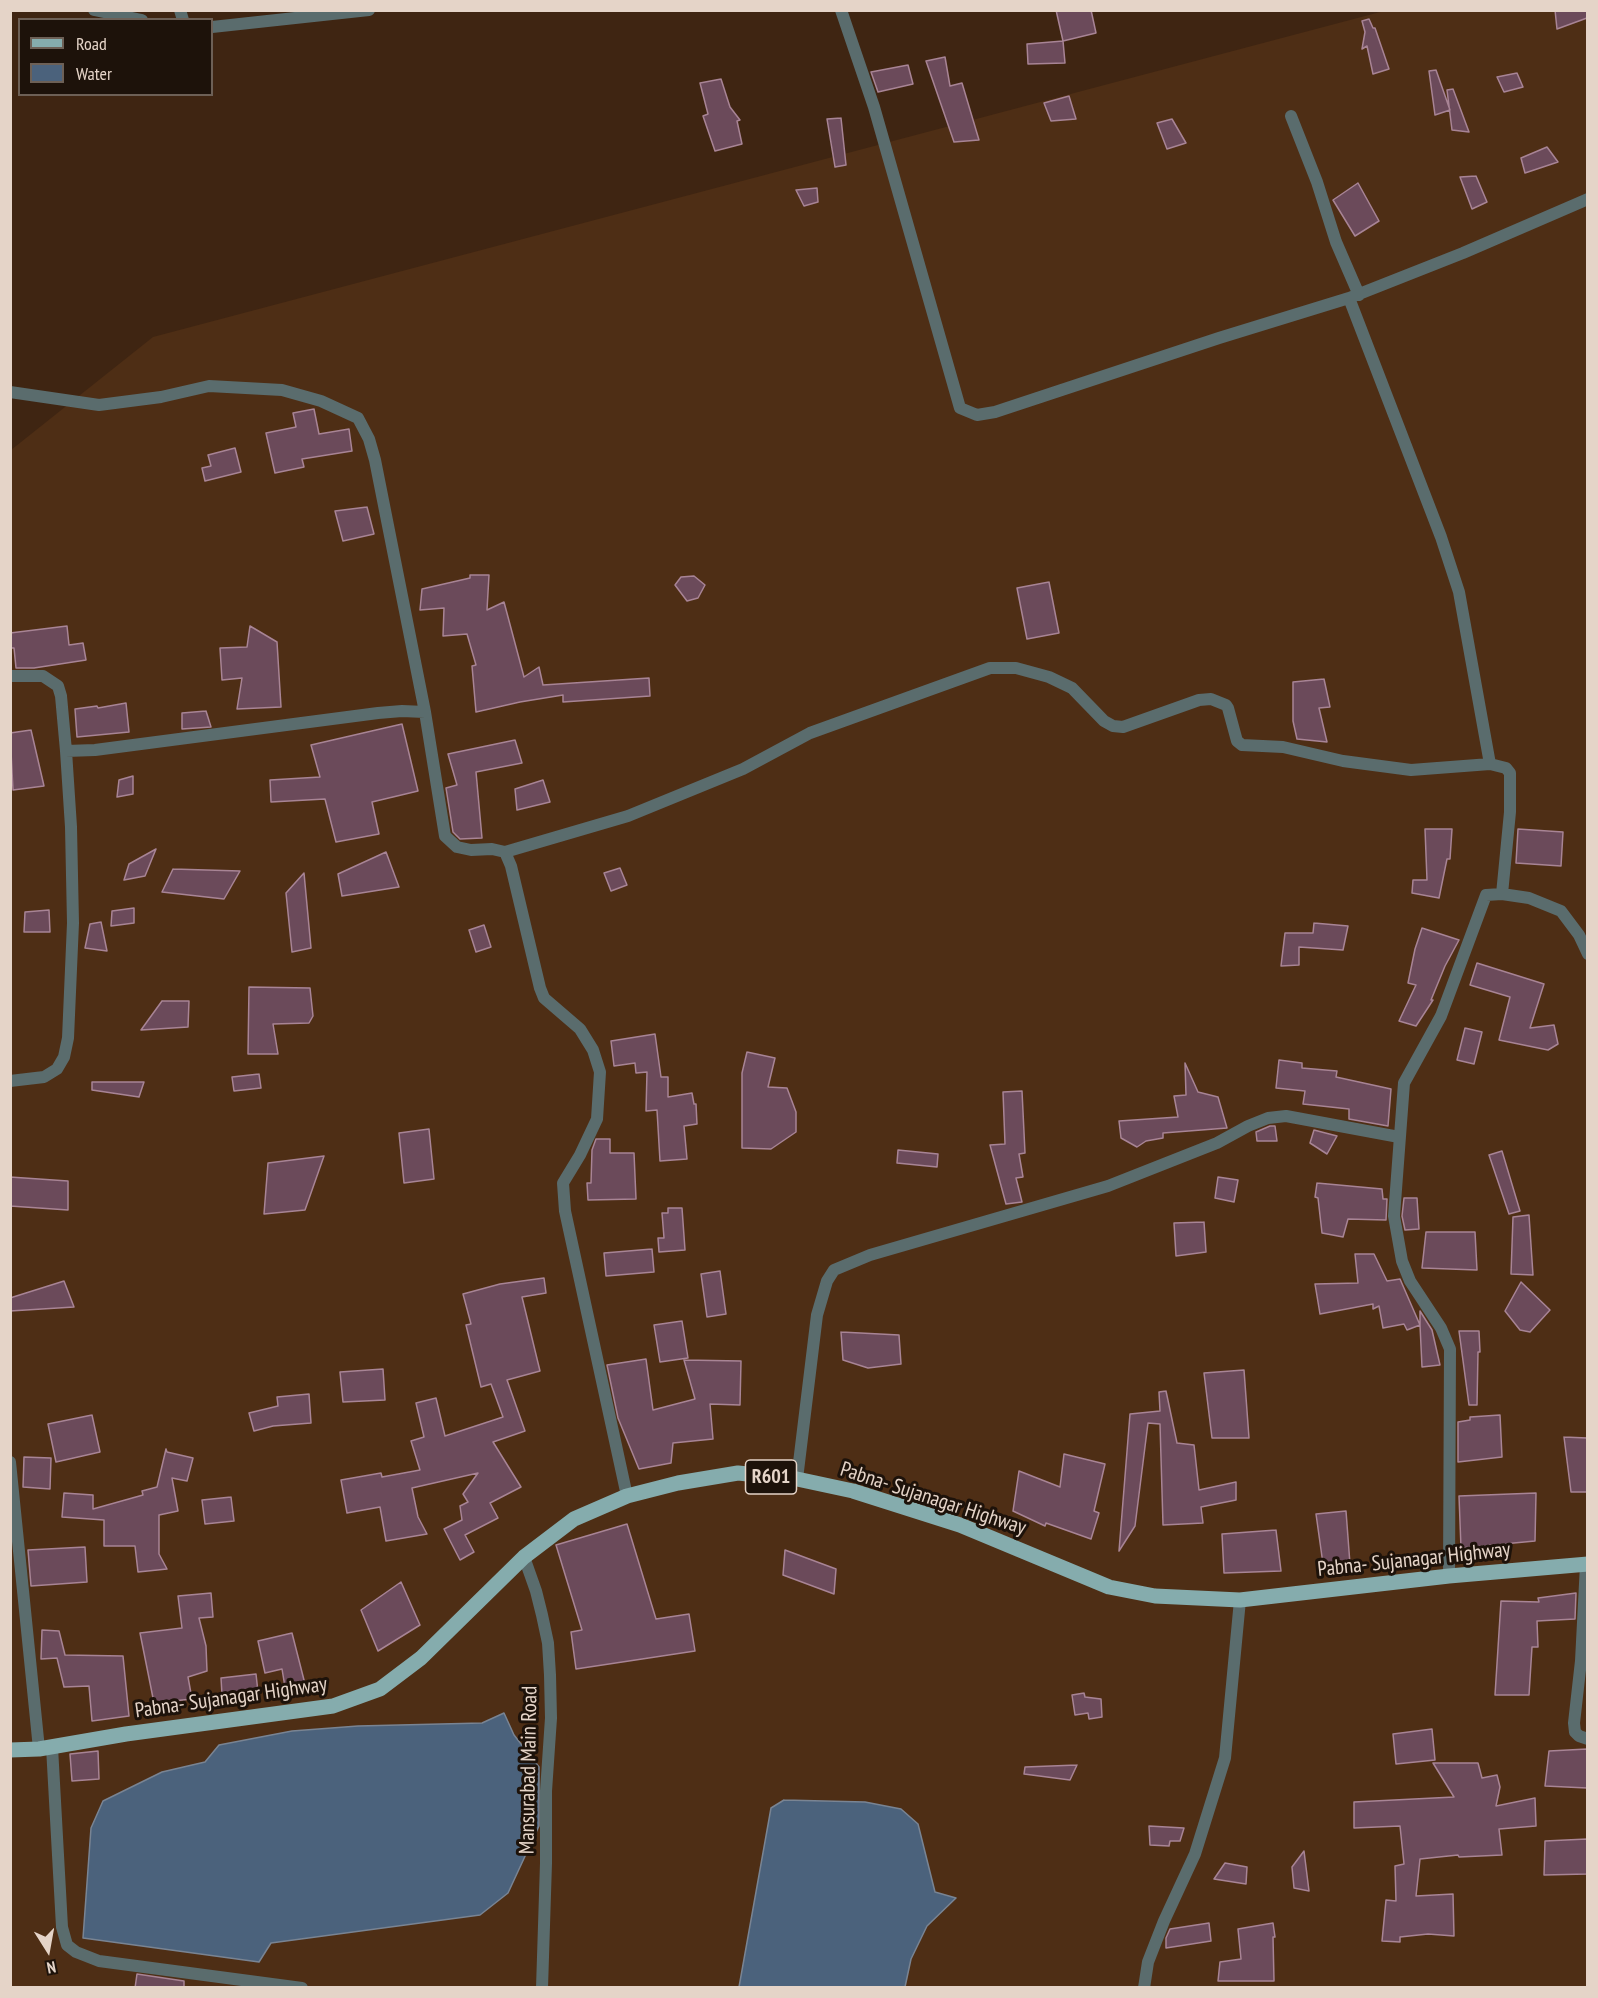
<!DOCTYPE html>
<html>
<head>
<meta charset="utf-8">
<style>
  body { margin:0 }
  #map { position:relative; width:1598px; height:1998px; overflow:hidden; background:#3f2512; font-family:"PT Sans Narrow",sans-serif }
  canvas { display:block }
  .frame { position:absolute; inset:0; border:12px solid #e5d4c8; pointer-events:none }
  .legend { position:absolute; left:18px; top:18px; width:195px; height:78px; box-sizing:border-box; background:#1d120a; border:2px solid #6d6056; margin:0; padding:8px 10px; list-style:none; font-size:18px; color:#e5d4c8 }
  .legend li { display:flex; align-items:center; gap:12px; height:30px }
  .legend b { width:30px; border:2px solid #6d6056 }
  .north { position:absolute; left:18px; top:1920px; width:60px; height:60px; -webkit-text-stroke:4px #1d120a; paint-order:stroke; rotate:169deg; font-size:16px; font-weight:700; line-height:24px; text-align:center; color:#e5d4c8 }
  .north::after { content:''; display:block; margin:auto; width:21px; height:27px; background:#e5d4c8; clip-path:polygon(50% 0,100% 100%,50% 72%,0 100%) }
</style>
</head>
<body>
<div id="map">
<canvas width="1598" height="1998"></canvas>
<div class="frame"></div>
<ul class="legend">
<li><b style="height:8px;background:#85acad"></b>Road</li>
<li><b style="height:16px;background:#4b627c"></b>Water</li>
</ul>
<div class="north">N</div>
</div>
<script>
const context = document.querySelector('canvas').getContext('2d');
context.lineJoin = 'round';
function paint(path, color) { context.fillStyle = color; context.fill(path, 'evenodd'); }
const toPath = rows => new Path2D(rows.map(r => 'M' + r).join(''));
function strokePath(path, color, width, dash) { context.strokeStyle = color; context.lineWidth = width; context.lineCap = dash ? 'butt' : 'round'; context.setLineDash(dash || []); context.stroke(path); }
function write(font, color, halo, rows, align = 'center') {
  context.font = font + ' "PT Sans Narrow",sans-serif'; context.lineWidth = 6; context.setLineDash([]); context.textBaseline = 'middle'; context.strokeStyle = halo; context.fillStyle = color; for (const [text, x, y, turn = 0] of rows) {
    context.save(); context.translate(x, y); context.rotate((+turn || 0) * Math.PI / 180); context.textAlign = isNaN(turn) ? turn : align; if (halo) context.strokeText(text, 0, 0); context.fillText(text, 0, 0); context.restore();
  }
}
paint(toPath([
  [1384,11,1587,11,1587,1987,11,1988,11,450,153,337]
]), '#4e2e15');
const water = toPath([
  [504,1713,514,1735,539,1767,539,1826,508,1893,480,1915,271,1943,259,1962,83,1938,91,1828,103,1801,162,1772,205,1762,219,1745,292,1731,358,1726,482,1723,504,1713],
  [784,1800,865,1802,901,1809,918,1824,935,1892,956,1898,927,1926,911,1959,905,1987,739,1987,771,1808,784,1800]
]);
paint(water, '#4b627c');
strokePath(water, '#798493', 1.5);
const building = toPath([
  [1056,10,1091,10,1096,33,1063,41,1056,10],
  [1555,10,1587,10,1587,18,1557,29,1555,10],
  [1369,19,1373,28,1375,28,1389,69,1373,74,1367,46,1362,49,1365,32,1362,21,1369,19],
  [1063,41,1065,63,1028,64,1027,44,1063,41],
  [945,57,950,86,962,83,979,140,954,142,926,61,945,57],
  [908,65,913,84,878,92,871,72,908,65],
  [1436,70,1450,110,1435,115,1429,71,1436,70],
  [1517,73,1523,87,1504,92,1497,77,1517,73],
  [721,79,730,107,740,120,737,121,742,144,715,151,703,116,708,114,700,83,721,79],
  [1453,89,1469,132,1452,130,1447,90,1453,89],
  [1069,96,1076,119,1051,121,1044,103,1069,96],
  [841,118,846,165,835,167,827,119,841,118],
  [1172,119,1186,143,1167,149,1157,123,1172,119],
  [1547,147,1558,162,1525,173,1521,158,1547,147],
  [1476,176,1487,202,1472,209,1460,177,1476,176],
  [1358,183,1379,221,1355,236,1333,200,1358,183],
  [817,188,818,202,804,206,796,190,817,188],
  [314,409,319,434,349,429,352,451,302,459,304,467,275,473,266,433,296,427,293,413,314,409],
  [235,448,241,472,205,481,202,468,211,466,208,455,235,448],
  [367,507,374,534,343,541,335,511,367,507],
  [470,575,489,575,487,610,504,602,524,677,539,667,543,685,649,678,650,696,563,702,563,695,520,702,476,712,472,666,476,665,467,634,443,636,444,608,420,610,422,589,470,578,470,575],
  [694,576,705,585,698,598,687,601,675,585,681,577,694,576],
  [1049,582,1059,633,1027,639,1017,588,1049,582],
  [67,626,69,645,83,643,86,660,34,668,16,668,14,648,10,648,10,633,67,626],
  [250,626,277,642,281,707,237,709,242,678,222,680,220,648,247,647,250,626],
  [1324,679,1330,707,1319,708,1327,742,1297,739,1293,721,1293,682,1324,679],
  [126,703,129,732,77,737,75,709,97,706,98,708,126,703],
  [206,711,211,727,182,729,182,713,206,711],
  [402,724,418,791,372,802,379,834,336,842,325,799,271,802,270,780,320,777,311,745,402,724],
  [31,730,44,786,13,790,10,733,31,730],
  [515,740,522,763,476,772,482,838,460,839,453,832,446,788,457,785,448,754,515,740],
  [133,776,133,794,117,797,119,780,133,776],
  [543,780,550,802,517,810,515,789,543,780],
  [1425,829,1452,829,1450,859,1447,859,1439,898,1412,893,1413,880,1427,880,1425,829],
  [1518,829,1563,832,1561,866,1516,863,1518,829],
  [156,849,145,876,124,880,129,864,156,849],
  [386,852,399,887,342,896,338,874,386,852],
  [620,868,627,885,611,891,604,873,620,868],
  [173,869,240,871,224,899,162,892,173,869],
  [304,873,311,948,292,952,286,893,304,873],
  [134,908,134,923,111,926,112,911,134,908],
  [49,910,50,932,24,932,25,912,49,910],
  [101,922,107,951,85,948,90,924,101,922],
  [1314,923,1348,926,1343,950,1299,947,1299,965,1281,966,1285,933,1313,933,1314,923],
  [484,925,491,947,476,952,469,930,484,925],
  [1422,928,1459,940,1445,966,1431,1000,1433,1000,1416,1026,1399,1021,1416,985,1408,983,1415,949,1422,928],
  [1477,963,1544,984,1530,1028,1554,1025,1558,1044,1548,1050,1499,1040,1510,997,1470,985,1477,963],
  [249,987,310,988,313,1016,309,1023,273,1024,278,1054,248,1054,249,987],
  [162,1001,189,1001,188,1027,141,1030,162,1001],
  [1465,1028,1482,1032,1474,1064,1457,1060,1465,1028],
  [655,1034,661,1077,668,1077,668,1097,692,1093,694,1104,696,1104,697,1124,684,1126,687,1159,660,1161,657,1110,646,1111,647,1072,636,1073,635,1063,614,1066,611,1041,655,1034],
  [747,1052,775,1058,768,1087,787,1088,796,1112,796,1132,771,1149,742,1148,742,1073,747,1052],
  [1279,1060,1302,1063,1302,1068,1337,1071,1336,1077,1391,1089,1388,1126,1349,1119,1349,1109,1303,1104,1305,1091,1276,1088,1279,1060],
  [1185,1063,1198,1092,1218,1097,1227,1128,1163,1133,1163,1138,1146,1141,1137,1147,1121,1138,1119,1121,1178,1117,1174,1096,1186,1095,1185,1063],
  [259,1074,261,1088,234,1091,232,1077,259,1074],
  [92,1082,144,1082,139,1097,92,1090,92,1082],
  [1022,1091,1025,1153,1019,1154,1023,1177,1016,1178,1022,1202,1006,1204,990,1145,1005,1144,1003,1092,1022,1091],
  [1270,1126,1275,1126,1277,1141,1257,1141,1256,1132,1270,1126],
  [429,1129,434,1179,404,1183,399,1133,429,1129],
  [1314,1130,1337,1136,1327,1154,1310,1143,1314,1130],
  [596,1139,610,1139,610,1153,634,1153,636,1199,588,1200,587,1183,591,1183,592,1150,596,1139],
  [898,1150,938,1154,937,1167,897,1163,898,1150],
  [1502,1151,1520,1211,1509,1214,1489,1155,1502,1151],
  [324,1156,305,1210,264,1214,268,1163,324,1156],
  [10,1177,68,1181,68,1210,10,1206,10,1177],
  [1218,1177,1238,1180,1234,1202,1215,1198,1218,1177],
  [1317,1183,1382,1189,1383,1199,1387,1199,1386,1220,1348,1219,1343,1237,1322,1233,1318,1198,1315,1197,1317,1183],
  [1404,1198,1417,1198,1419,1229,1405,1230,1402,1216,1404,1198],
  [668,1208,682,1208,685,1250,659,1252,658,1238,664,1238,662,1213,668,1213,668,1208],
  [1529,1215,1533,1275,1511,1274,1513,1217,1529,1215],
  [1204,1222,1206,1252,1176,1256,1174,1223,1204,1222],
  [1426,1232,1475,1232,1477,1270,1422,1268,1426,1232],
  [652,1249,654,1272,606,1276,604,1253,652,1249],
  [1355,1254,1374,1254,1387,1281,1400,1279,1420,1325,1420,1311,1432,1330,1440,1365,1422,1367,1420,1325,1407,1330,1404,1324,1383,1328,1379,1306,1373,1309,1373,1304,1320,1314,1315,1284,1358,1283,1355,1254],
  [720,1271,726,1314,707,1317,701,1274,720,1271],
  [544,1278,546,1293,522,1297,540,1371,507,1380,525,1431,493,1442,521,1487,490,1503,498,1518,465,1535,474,1552,460,1560,444,1529,462,1520,460,1506,468,1502,463,1494,478,1473,412,1488,418,1517,427,1534,386,1541,380,1507,347,1513,341,1480,381,1473,382,1477,420,1470,411,1441,424,1437,416,1403,436,1398,445,1436,503,1417,491,1384,481,1387,466,1325,471,1324,463,1294,500,1284,544,1278],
  [64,1281,74,1307,10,1311,10,1298,64,1281],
  [1521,1282,1550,1310,1530,1332,1520,1330,1505,1311,1521,1282],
  [682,1321,688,1358,660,1362,654,1325,682,1321],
  [1459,1331,1479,1331,1480,1352,1478,1352,1477,1405,1469,1405,1459,1331],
  [841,1332,899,1335,901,1364,868,1368,843,1360,841,1332],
  [646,1359,653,1410,695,1399,684,1360,741,1361,740,1405,710,1404,713,1439,673,1443,671,1463,639,1469,618,1418,607,1365,646,1359],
  [383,1369,385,1400,343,1402,340,1372,383,1369],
  [1244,1370,1249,1438,1212,1438,1204,1373,1244,1370],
  [1166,1391,1177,1443,1194,1445,1199,1490,1236,1482,1236,1500,1201,1507,1203,1523,1163,1525,1160,1424,1148,1423,1135,1526,1119,1551,1130,1414,1160,1411,1159,1392,1166,1391],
  [309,1394,311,1423,273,1426,254,1431,249,1413,278,1406,277,1397,309,1394],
  [92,1415,100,1452,56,1462,48,1424,92,1415],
  [1500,1415,1502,1457,1458,1462,1458,1422,1470,1420,1470,1417,1500,1415],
  [1564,1437,1587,1438,1587,1492,1571,1492,1564,1437],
  [166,1449,167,1452,193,1458,187,1481,172,1478,178,1511,159,1515,159,1554,167,1569,138,1572,135,1546,104,1546,104,1520,62,1517,64,1493,93,1495,93,1509,143,1495,142,1491,157,1487,166,1449],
  [1064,1454,1105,1464,1094,1511,1099,1513,1091,1539,1046,1523,1045,1526,1013,1511,1019,1471,1060,1487,1064,1454],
  [24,1457,51,1458,50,1489,23,1487,24,1457],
  [1536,1493,1535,1541,1461,1548,1459,1496,1536,1493],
  [231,1497,234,1521,205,1524,202,1500,231,1497],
  [1346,1511,1350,1564,1323,1564,1316,1514,1346,1511],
  [627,1524,656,1619,689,1614,695,1651,576,1669,571,1632,582,1630,556,1545,627,1524],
  [1276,1530,1281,1571,1224,1573,1222,1534,1276,1530],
  [85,1547,87,1582,31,1586,28,1550,85,1547],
  [785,1550,836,1569,834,1594,783,1575,785,1550],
  [401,1582,420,1625,378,1651,361,1610,401,1582],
  [211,1593,213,1617,199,1618,206,1646,207,1671,188,1677,192,1699,154,1703,140,1633,182,1628,178,1596,211,1593],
  [1576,1593,1575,1619,1537,1621,1538,1647,1532,1647,1529,1695,1495,1695,1501,1601,1539,1602,1538,1598,1576,1593],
  [42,1630,59,1631,65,1655,123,1656,129,1716,92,1721,89,1686,64,1687,57,1658,41,1659,42,1630],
  [292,1633,305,1684,285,1687,282,1669,265,1673,258,1641,292,1633],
  [256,1674,258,1692,222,1695,221,1678,256,1674],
  [1084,1693,1085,1697,1101,1699,1102,1717,1089,1719,1088,1713,1075,1715,1072,1695,1084,1693],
  [1432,1729,1435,1760,1396,1764,1393,1734,1432,1729],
  [1587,1749,1587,1788,1545,1786,1549,1751,1587,1749],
  [98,1751,99,1779,72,1781,70,1754,98,1751],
  [1433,1763,1478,1763,1482,1778,1497,1775,1500,1787,1496,1806,1535,1798,1536,1826,1499,1829,1502,1855,1459,1857,1458,1855,1420,1859,1416,1896,1453,1894,1454,1936,1428,1934,1400,1937,1400,1942,1382,1941,1386,1900,1396,1901,1395,1866,1404,1864,1400,1826,1354,1828,1354,1802,1454,1797,1433,1763],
  [1077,1765,1070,1780,1024,1774,1025,1767,1077,1765],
  [1149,1826,1184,1828,1180,1841,1170,1841,1169,1846,1150,1845,1149,1826],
  [1587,1839,1587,1874,1544,1875,1545,1841,1587,1839],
  [1304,1851,1309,1891,1294,1888,1292,1867,1304,1851],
  [1225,1863,1247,1867,1246,1884,1214,1879,1225,1863],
  [1209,1923,1211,1941,1166,1948,1166,1938,1170,1929,1209,1923],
  [1273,1923,1275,1937,1273,1937,1274,1981,1218,1981,1220,1962,1241,1959,1238,1929,1273,1923],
  [137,1974,184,1981,184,1988,135,1988,137,1974]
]);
paint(building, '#6b4a5a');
strokePath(building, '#a88495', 1.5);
strokePath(toPath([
  [94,10,142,20],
  [180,10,183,20],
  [841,10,874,107,960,408,977,415,995,412,1219,338,1349,298,1441,537,1459,592,1490,764],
  [212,27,369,10],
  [1291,116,1317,182,1336,242,1359,295],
  [1349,298,1463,253,1588,199],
  [10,392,99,405,161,397,209,386,282,390,321,401,358,418,369,439,375,460,425,712],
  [10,676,43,676,58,686,61,696,66,751,95,750,378,713,402,711,425,712,445,836,457,847,471,850,492,849,505,852,511,866,540,988,544,998,580,1029,593,1050,600,1072,597,1119,580,1155,563,1183,565,1211,627,1496],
  [505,852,628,816,743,769,810,733,990,668,1016,668,1049,677,1072,688,1104,721,1113,726,1123,727,1199,700,1211,699,1226,705,1228,708,1237,741,1242,745,1283,747,1343,761,1411,770,1490,764,1506,768,1510,773,1510,812,1502,894],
  [10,1081,44,1077,57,1069,64,1057,68,1038,73,923,71,827,66,751],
  [10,1462,39,1749],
  [797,1479,817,1315,827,1281,834,1270,870,1255,1108,1186,1217,1143,1248,1126,1268,1118,1286,1116,1399,1137],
  [524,1557,536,1591,542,1615,548,1643,550,1675,551,1718,546,1791,546,1863,542,1988],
  [1586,1564,1581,1661,1574,1723,1575,1732,1579,1736,1588,1739],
  [1449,1576,1450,1349,1441,1328,1410,1281,1402,1261,1394,1216,1404,1083,1441,1016,1486,895,1502,894,1529,898,1561,911,1579,935,1588,954],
  [52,1747,62,1927,67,1945,76,1952,99,1961,302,1988],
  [1144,1988,1148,1962,1164,1921,1195,1854,1225,1758,1240,1600]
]), '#5a6c6d', 12);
strokePath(toPath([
  [10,1750,39,1749,126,1734,333,1706,380,1689,421,1658,524,1557,574,1519,627,1496,678,1483,738,1473,797,1479,853,1491,960,1525,1109,1587,1155,1596,1240,1600,1449,1576,1588,1564]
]), '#85acad', 15);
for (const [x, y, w] of [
  [771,1477,51]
]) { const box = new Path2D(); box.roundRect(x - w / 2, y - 17, w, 34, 4.5); context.fillStyle = '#1d120a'; context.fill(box); strokePath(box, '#e5d4c8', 1.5); }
write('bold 20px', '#e5d4c8', null, [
  ["R601",771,1477]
]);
write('21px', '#e5d4c8', '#1d120a', [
  ["Pabna- Sujanagar Highway",933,1499,18],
  ["Pabna- Sujanagar Highway",1414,1560,-6],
  ["Pabna- Sujanagar Highway",231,1698,-8],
  ["Mansurabad Main Road",529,1770,-89]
]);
</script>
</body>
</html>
